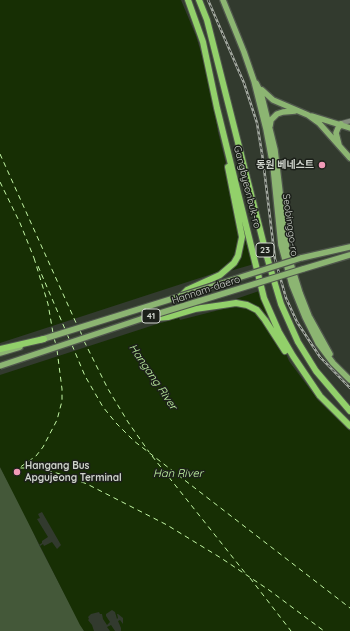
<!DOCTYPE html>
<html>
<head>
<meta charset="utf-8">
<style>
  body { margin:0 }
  canvas { display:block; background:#323a2e }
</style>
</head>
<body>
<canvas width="350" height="631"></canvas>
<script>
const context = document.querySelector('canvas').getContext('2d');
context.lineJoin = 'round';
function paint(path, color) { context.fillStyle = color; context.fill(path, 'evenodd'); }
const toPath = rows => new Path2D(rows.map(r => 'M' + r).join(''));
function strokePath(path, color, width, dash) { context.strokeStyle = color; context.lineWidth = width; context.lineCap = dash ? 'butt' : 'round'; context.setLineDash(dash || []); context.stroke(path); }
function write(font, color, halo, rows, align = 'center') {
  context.font = font + ' Quicksand,"Noto Sans KR",sans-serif'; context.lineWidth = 3; context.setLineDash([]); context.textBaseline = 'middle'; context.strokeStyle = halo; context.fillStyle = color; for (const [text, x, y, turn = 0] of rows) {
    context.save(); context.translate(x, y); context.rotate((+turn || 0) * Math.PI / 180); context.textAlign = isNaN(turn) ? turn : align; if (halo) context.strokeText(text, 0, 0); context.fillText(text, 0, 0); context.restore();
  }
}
paint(toPath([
  [0,467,22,508,39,545,84,631,0,631]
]), '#445839');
paint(toPath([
  [0,0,181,0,196,36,204,62,212,95,218,132,245,239,260,290,289,361,318,400,350,431,350,631,84,631,80,625,0,467]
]), '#172f04');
paint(toPath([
  [254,264,262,290,227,302,227,308,180,320,179,318,157,324,0,375,0,343,215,273,216,275],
  [42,512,61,545,57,549,52,542,44,546,43,544,40,546,39,545,42,543,42,541,48,537,37,519,40,518,38,514],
  [112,610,115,612,117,619,118,618,117,614,118,614,123,618,123,624,120,620,118,621,121,628,121,631,115,631,111,625,107,627,110,631,94,631,92,625,88,620,89,619,88,617,91,614,99,612,100,614,102,614,103,619,107,625,110,622,106,616,106,614]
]), '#323a2e');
strokePath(toPath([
  [0,154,77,325],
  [0,182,20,223,34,258],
  [34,258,48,304,53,333],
  [38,266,65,329],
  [80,330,82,336],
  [67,334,70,341],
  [54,338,56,345],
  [84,341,108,389,128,422,149,452],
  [72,345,85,376,103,407,116,423,134,441,350,608],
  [57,350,62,389,62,401,57,420,43,447,36,456,19,468,39,468,60,474,87,484,167,525,221,558,269,590,324,631],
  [152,456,246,574],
  [250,578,291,631]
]), '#c2f6a4', 1, [5, 4]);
const minor = toPath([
  [339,124,350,121]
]);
const major = toPath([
  [223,0,244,52,254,81,266,129,273,166,281,245,292,285,305,317,318,343,333,363,350,380],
  [256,83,261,93,275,150,287,251,300,293,309,316,330,354],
  [262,90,273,100,308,115,319,123,350,158],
  [312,116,350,128],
  [270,126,271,120,277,114,283,112,295,111],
  [339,145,336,133,338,128,341,124],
  [301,258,350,247],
  [303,269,350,255],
  [40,340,181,296],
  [0,353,20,347]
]);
const highway = toPath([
  [188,0,203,42,217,108,264,298,279,332,293,356,320,396,350,426],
  [199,0,207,20,267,257,281,304,298,342,316,371,350,411],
  [181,296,187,290,220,275,234,263,238,256,242,237,228,167],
  [145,319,168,317,195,309,223,305,236,303,247,305,257,310,265,320,285,351],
  [0,349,44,339]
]);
strokePath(minor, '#50574d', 6);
strokePath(major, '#50574d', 8);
strokePath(highway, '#50574d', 8);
strokePath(minor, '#848d7e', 4.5);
strokePath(major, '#8cb572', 5.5);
strokePath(highway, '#92d06a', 6);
const rail = toPath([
  [208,0,244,83,257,123,263,160,275,259,286,298,297,322,320,357,350,388]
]);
strokePath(rail, '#a2a89f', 2.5);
strokePath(rail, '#1c201a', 1, [3]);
const majorBridge = toPath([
  [181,296,301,258],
  [0,366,141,319,303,269]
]);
strokePath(majorBridge, '#50574d', 8, []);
strokePath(majorBridge, '#8cb572', 5.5);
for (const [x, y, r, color] of [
  [322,165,4,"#f09ab7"],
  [17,472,4,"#f09ab7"]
]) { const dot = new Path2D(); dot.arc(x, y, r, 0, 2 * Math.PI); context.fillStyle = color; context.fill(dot); strokePath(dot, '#1c201a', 1.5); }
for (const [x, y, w] of [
  [265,250,18],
  [151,316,18]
]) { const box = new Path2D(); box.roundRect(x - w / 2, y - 7, w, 14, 3); context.fillStyle = '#1c201a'; context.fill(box); strokePath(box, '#cfd4cc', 1); }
write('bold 9px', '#cfd4cc', null, [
  ["23",265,250],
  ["41",151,316]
]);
write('bold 10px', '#cfd4cc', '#1c201a', [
  ["동원 베네스트",314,165],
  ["Hangang Bus",25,466,"left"],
  ["Apgujeong Terminal",25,478,"left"]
], 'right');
write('10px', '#cfd4cc', '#1c201a', [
  ["Gangbyeonbuk-ro",247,187,76],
  ["Seobinggo-ro",290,225,82],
  ["Hannam-daero",206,290,-18]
]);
write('italic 11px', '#c2f6a4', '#1c201a', [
  ["Hangang River",153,377,56],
  ["Han River",178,474]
]);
</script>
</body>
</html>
